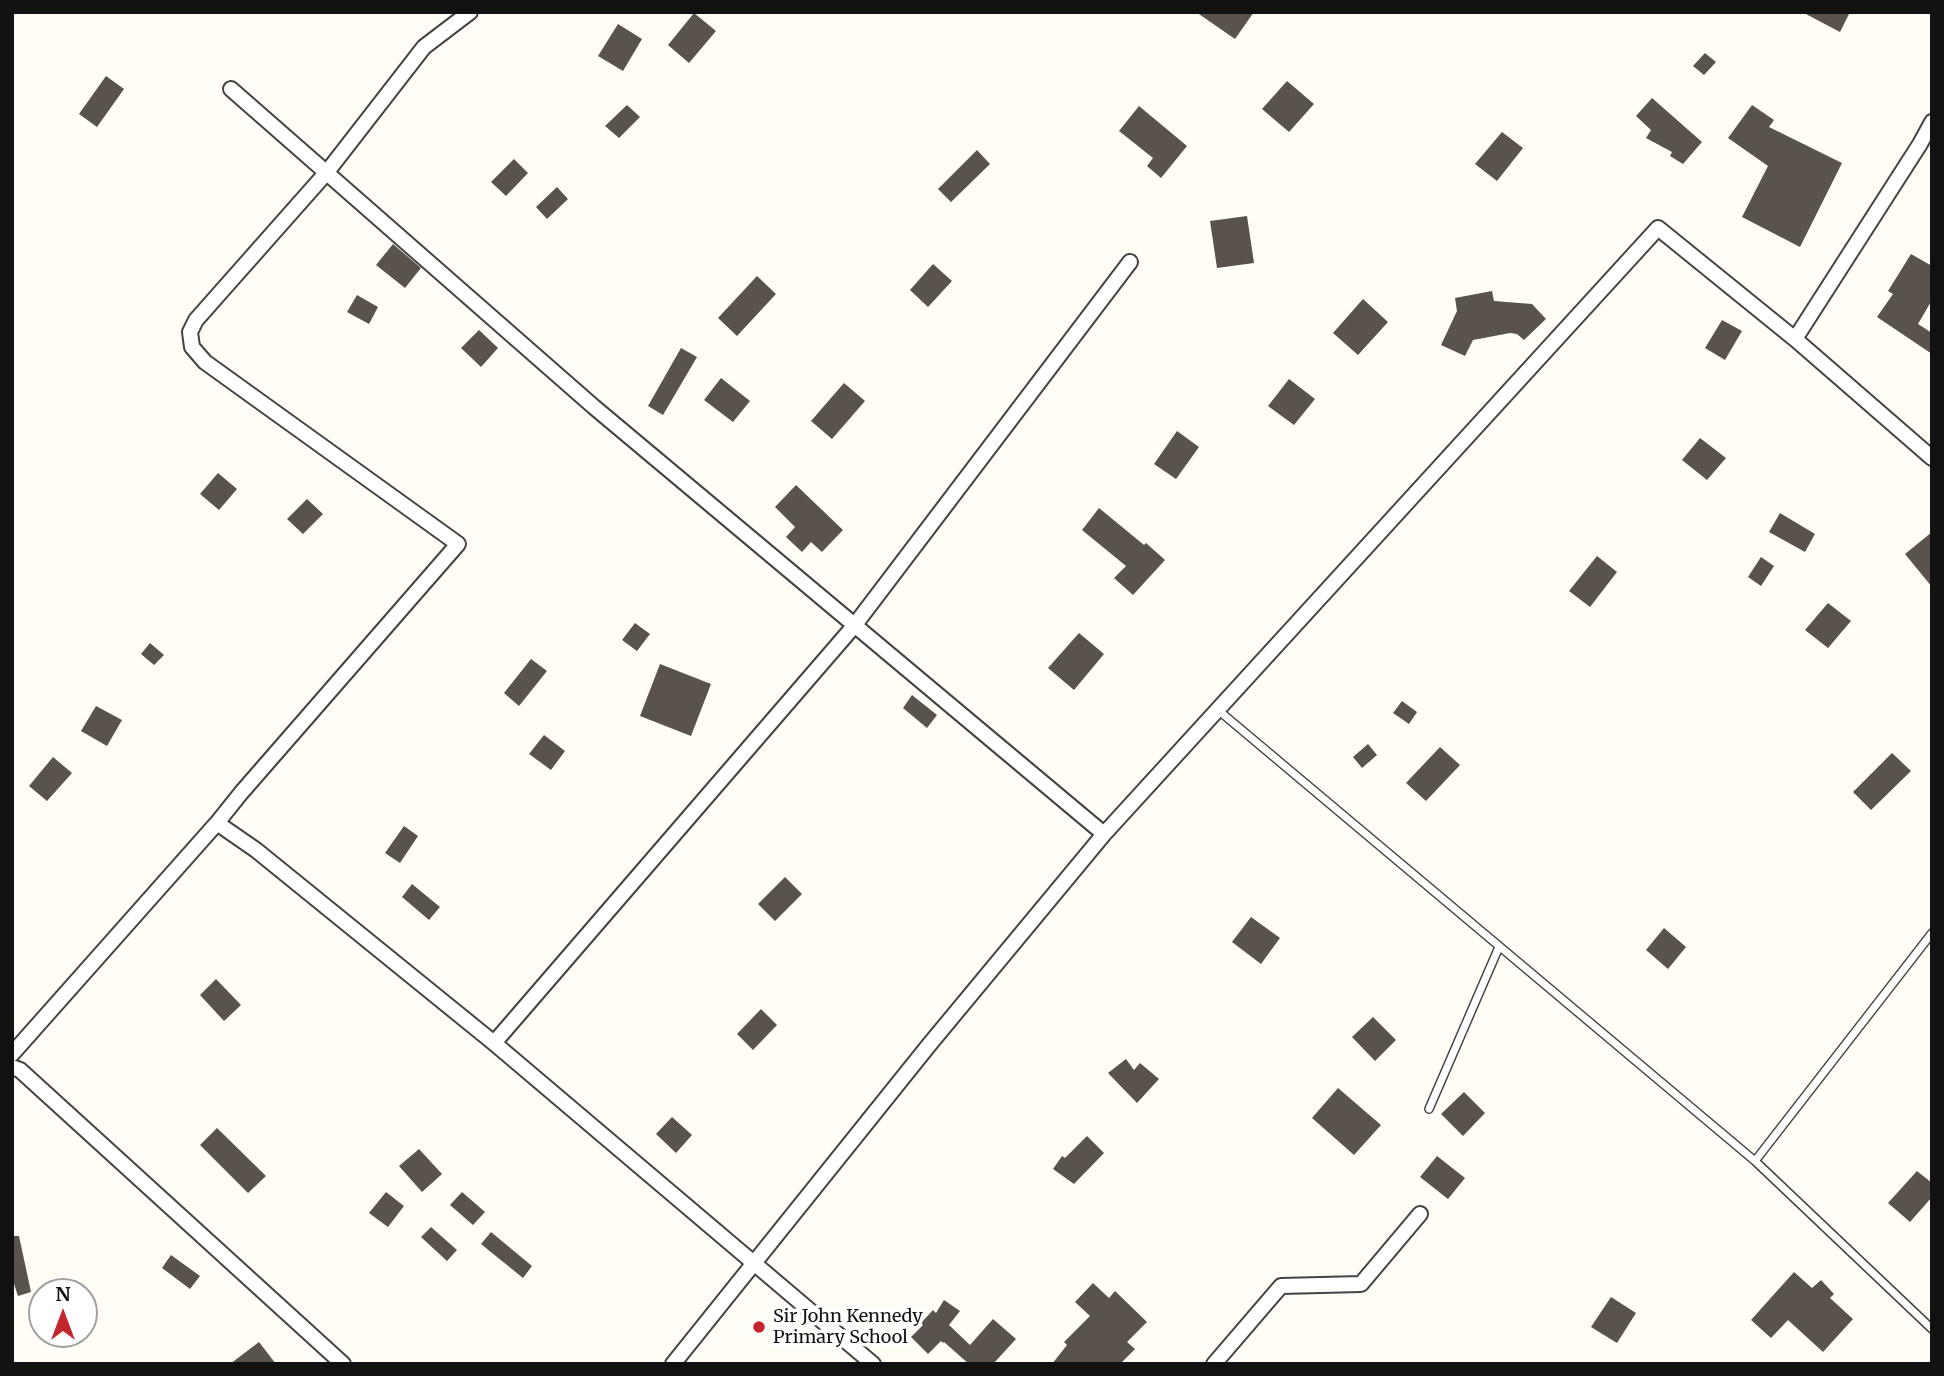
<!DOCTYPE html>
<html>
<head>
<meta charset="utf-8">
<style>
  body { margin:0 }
  #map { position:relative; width:1944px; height:1376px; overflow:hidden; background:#fffdf5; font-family:Merriweather,serif }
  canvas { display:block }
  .frame { position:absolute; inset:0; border:14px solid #111; pointer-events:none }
  .north { position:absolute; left:28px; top:1278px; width:70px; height:70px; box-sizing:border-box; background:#fff; border:2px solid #a0a0a0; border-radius:50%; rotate:0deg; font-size:19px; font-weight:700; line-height:28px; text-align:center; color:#111 }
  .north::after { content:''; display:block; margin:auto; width:24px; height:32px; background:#c4262e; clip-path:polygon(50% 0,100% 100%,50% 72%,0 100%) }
</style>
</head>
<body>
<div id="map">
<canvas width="1944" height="1376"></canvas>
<div class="frame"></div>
<div class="north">N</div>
</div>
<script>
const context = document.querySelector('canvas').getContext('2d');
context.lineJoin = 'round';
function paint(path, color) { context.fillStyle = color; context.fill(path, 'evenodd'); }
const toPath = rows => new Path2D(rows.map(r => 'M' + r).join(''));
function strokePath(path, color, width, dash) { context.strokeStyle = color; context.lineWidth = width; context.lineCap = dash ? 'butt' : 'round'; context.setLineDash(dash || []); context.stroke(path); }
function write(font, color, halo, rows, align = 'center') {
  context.font = font + ' Merriweather,serif'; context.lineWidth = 7; context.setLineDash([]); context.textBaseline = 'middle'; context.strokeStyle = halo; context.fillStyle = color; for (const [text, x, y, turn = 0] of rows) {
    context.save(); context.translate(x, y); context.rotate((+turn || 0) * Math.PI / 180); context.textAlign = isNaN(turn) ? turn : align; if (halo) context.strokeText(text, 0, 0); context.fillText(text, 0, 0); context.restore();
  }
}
paint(toPath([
  [1196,12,1254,12,1235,39],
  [1802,12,1850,12,1840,32],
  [694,13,716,31,689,63,668,45],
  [618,24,642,39,623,71,598,56],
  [1705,53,1716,62,1704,75,1693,66],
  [106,76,124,89,97,127,79,114],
  [1287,81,1314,104,1289,132,1262,109],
  [1652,98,1702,142,1683,164,1670,156,1672,152,1646,138,1651,130,1636,116],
  [627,105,640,117,619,138,605,126],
  [1752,105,1774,120,1769,127,1842,163,1800,247,1742,217,1768,166,1728,138],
  [1139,106,1187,146,1161,178,1147,166,1153,158,1119,131],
  [1502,132,1523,148,1497,181,1475,164],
  [977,150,990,164,951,202,938,189],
  [514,159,528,173,506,196,491,182],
  [557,187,568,199,547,219,536,207],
  [1247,216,1254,263,1217,268,1210,221],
  [393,244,421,268,405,288,376,265],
  [1911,254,1932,266,1932,300,1918,324,1932,333,1932,354,1877,317,1893,294,1888,291],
  [933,264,952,281,928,307,910,290],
  [757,276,776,294,737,336,718,318],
  [1492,291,1494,301,1532,304,1546,319,1524,340,1517,334,1510,333,1473,340,1465,356,1441,345,1457,311,1455,298],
  [357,295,378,307,369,324,347,312],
  [1363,299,1388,322,1358,355,1333,333],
  [1722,320,1742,331,1725,360,1705,348],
  [479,330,498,348,481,367,461,348],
  [681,348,697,357,663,415,648,406],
  [721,378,750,401,733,422,704,400],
  [1289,379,1315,399,1294,425,1268,406],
  [844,383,865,401,832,439,811,421],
  [1177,431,1199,447,1176,479,1154,464],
  [1700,438,1726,458,1707,480,1682,460],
  [218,473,237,489,219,510,200,494],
  [796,485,843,530,822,552,811,542,802,552,786,537,795,527,775,507],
  [307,499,323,514,303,534,287,519],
  [1099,508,1144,545,1146,543,1165,560,1133,595,1114,578,1126,566,1082,530],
  [1780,513,1815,534,1805,552,1769,532],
  [1932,532,1932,587,1905,554],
  [1597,556,1617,572,1590,607,1569,591],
  [1761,557,1774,566,1761,586,1748,577],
  [1828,603,1851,621,1828,648,1805,630],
  [635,623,650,634,637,651,622,640],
  [1079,633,1104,654,1074,690,1048,668],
  [150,643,164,655,154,665,141,654],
  [531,659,547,671,519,706,504,693],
  [660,664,711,684,691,736,640,716],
  [912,695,937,715,927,728,903,708],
  [1402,701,1417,712,1409,724,1393,713],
  [96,706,122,720,107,746,81,731],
  [544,735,565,751,551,770,529,754],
  [1368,744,1377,755,1362,768,1353,757],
  [1440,747,1460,765,1426,801,1406,783],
  [1892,753,1911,771,1871,810,1853,792],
  [53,757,72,773,47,801,29,786],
  [404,826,418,836,400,863,385,853],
  [785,877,802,894,775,921,758,904],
  [412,884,440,907,429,920,402,897],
  [1251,917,1280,938,1261,964,1232,942],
  [1664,928,1686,947,1668,969,1646,950],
  [216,979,241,1005,224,1021,200,995],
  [761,1009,777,1025,753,1050,737,1034],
  [1373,1017,1396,1040,1375,1061,1352,1037],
  [1126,1059,1134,1070,1140,1063,1159,1079,1137,1103,1108,1073],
  [1338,1088,1381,1125,1354,1155,1312,1118],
  [1464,1092,1485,1113,1463,1136,1441,1114],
  [672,1117,692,1135,676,1153,656,1134],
  [217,1128,266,1176,248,1193,200,1145],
  [1087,1136,1104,1153,1074,1184,1053,1169,1062,1156,1065,1158],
  [419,1149,442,1174,422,1192,399,1166],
  [1437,1156,1465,1178,1448,1199,1420,1177],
  [1917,1171,1932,1183,1932,1197,1910,1222,1888,1203],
  [386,1192,404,1206,388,1227,369,1213],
  [462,1192,485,1212,473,1225,450,1205],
  [431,1227,457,1250,447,1261,421,1237],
  [491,1232,532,1266,523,1278,481,1244],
  [12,1236,19,1236,31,1292,18,1296,12,1278],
  [171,1255,200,1276,190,1289,162,1268],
  [1794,1272,1812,1288,1821,1280,1834,1294,1830,1298,1853,1319,1823,1352,1788,1320,1771,1338,1751,1320],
  [1093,1283,1109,1298,1115,1291,1147,1322,1127,1342,1135,1349,1120,1364,1052,1364,1067,1345,1064,1342,1090,1316,1075,1302],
  [1611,1297,1636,1313,1617,1343,1591,1327],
  [944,1300,960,1311,949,1325,970,1345,993,1319,1016,1339,993,1364,969,1364,944,1342,943,1343,941,1341,928,1354,911,1337,923,1325,921,1323,933,1310,936,1313],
  [259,1342,276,1364,230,1364]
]), '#5a524d');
const lane = toPath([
  [1218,710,1755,1161],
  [1932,933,1755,1161,1932,1329],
  [1429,1109,1499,947]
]);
const street = toPath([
  [231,89,594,407,1104,834],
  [1795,339,1920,144,1932,122],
  [217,823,241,793,458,544,205,362,192,347,190,332,196,320,327,172,424,47,470,12],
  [494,1043,854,626,1130,262],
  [12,1054,217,823,256,850,494,1043,873,1364],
  [12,1067,20,1070,343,1364],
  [673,1364,929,1045,1104,834,1658,228,1795,339,1932,458],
  [1214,1364,1281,1286,1361,1284,1420,1214]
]);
strokePath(lane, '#444', 10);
strokePath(street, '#444', 18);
strokePath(lane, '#fff', 7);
strokePath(street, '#fff', 14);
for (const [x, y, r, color] of [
  [759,1327,7,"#c4262e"]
]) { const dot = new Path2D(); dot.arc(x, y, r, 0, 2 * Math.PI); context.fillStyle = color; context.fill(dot); strokePath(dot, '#fff', 2.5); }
write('18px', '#111', '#fff', [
  ["Sir John Kennedy",773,1317],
  ["Primary School",773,1338]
], 'left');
</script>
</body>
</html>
